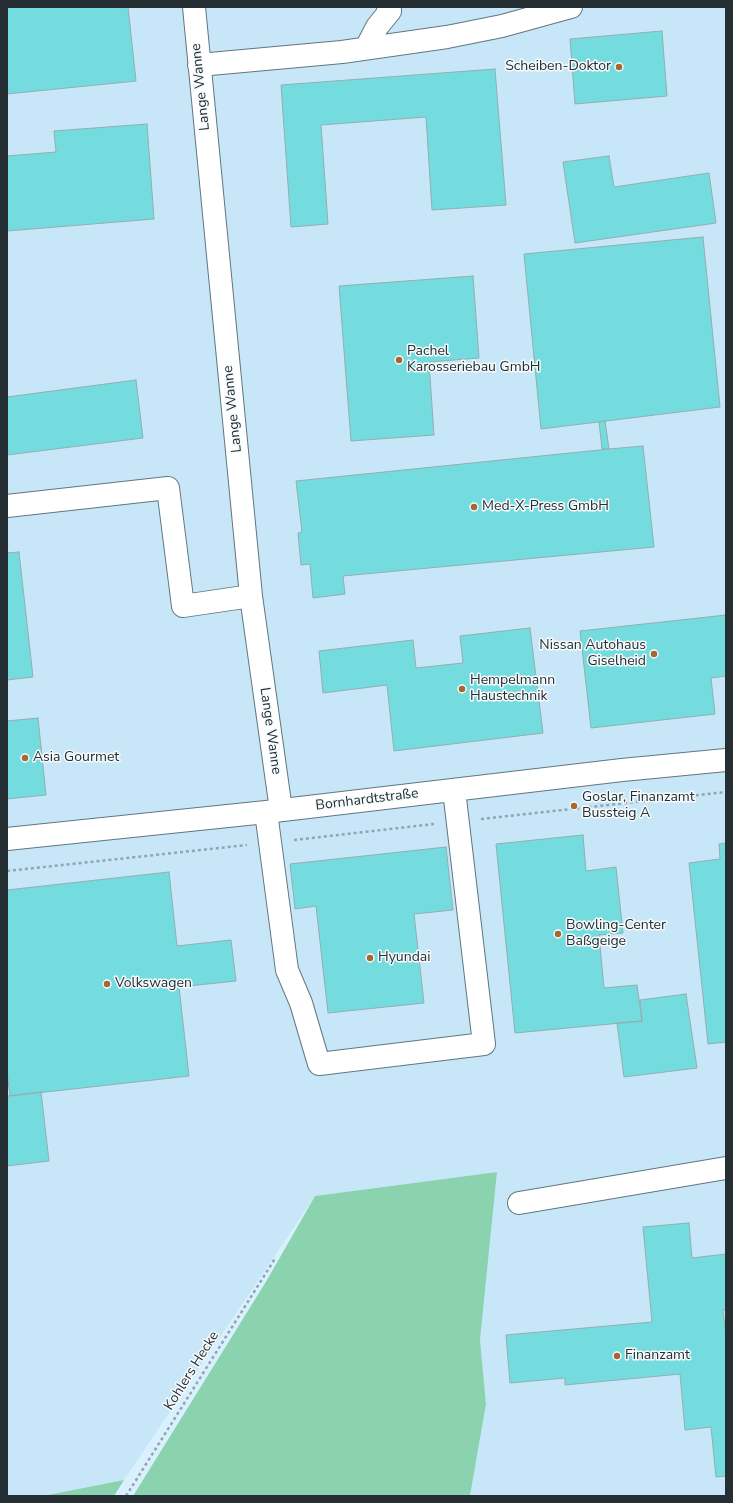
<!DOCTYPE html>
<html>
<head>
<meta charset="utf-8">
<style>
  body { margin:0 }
  #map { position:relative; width:733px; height:1503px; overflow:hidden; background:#d9f1fe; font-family:"Nunito Sans",sans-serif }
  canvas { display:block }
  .frame { position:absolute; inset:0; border:8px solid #252e33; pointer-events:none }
</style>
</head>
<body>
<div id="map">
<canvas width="733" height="1503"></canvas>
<div class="frame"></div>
</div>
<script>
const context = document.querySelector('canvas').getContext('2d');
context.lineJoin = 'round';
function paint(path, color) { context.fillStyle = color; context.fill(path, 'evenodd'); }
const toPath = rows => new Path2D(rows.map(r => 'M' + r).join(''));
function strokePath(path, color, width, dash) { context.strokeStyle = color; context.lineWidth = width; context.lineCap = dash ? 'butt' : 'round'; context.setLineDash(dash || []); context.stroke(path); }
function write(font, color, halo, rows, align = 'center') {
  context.font = font + ' "Nunito Sans",sans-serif'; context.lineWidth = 3; context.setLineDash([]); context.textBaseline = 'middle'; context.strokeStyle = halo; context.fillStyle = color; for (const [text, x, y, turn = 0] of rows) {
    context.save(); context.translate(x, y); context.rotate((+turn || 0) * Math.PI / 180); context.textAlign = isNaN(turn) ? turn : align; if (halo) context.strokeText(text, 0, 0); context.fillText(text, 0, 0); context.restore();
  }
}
paint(toPath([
  [7,7,726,7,726,1496,470,1496,486,1404,480,1340,497,1172,315,1196,124,1480,48,1496,7,1496]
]), '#c7e7f8');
paint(toPath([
  [497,1172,480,1340,486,1404,470,1496,133,1496,267,1280,315,1196],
  [124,1480,114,1496,48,1496,48,1495]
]), '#8bd3af');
const building = toPath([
  [7,7,128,7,136,81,7,94,7,7],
  [662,31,667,96,575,104,570,39,662,31],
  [495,69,506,205,432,210,426,117,321,125,328,224,291,227,281,85,495,69],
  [147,124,154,219,7,231,7,156,56,152,54,131,147,124],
  [609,156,614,187,709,173,716,223,575,243,563,162,609,156],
  [703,237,720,407,541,429,524,254,703,237],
  [473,276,479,358,429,362,434,435,351,441,339,286,473,276],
  [136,380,143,438,7,455,7,397,136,380],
  [605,421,609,449,602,449,599,422,605,421],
  [643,446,654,547,343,576,345,594,313,598,310,564,301,565,298,533,302,532,296,481,609,449,643,446],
  [19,552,33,677,7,680,7,553,19,552],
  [726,615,726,676,711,678,715,714,591,728,580,631,726,615],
  [530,628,543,733,394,751,387,685,323,693,319,651,413,640,416,668,463,663,460,636,530,628],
  [38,718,46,795,7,799,7,721,38,718],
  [583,835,586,871,616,867,623,933,599,935,604,988,637,985,642,1021,515,1033,496,844,583,835],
  [726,843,726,1042,708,1044,689,863,720,859,719,844,726,843],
  [446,847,453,910,414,914,424,1003,328,1013,316,906,295,909,290,864,446,847],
  [169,872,177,946,231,940,236,981,179,987,189,1076,10,1096,7,1072,7,890,169,872],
  [686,994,697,1068,624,1077,617,1023,642,1021,640,1000,686,994],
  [41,1092,49,1161,7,1166,7,1096,41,1092],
  [689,1223,692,1258,726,1254,726,1310,723,1310,726,1337,726,1476,716,1477,711,1427,685,1430,680,1374,565,1385,565,1378,510,1383,506,1335,652,1322,643,1227,689,1223]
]);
paint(building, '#74dcde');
strokePath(building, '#93afaf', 1);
const minor = toPath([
  [194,7,251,596,281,810],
  [366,48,377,27,390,11,388,7],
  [199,65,342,52,447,37,502,26,571,7],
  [7,506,168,488,183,606,251,596],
  [266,812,287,970,301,1003,319,1064,484,1044,454,790],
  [7,839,266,812,622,770,726,760],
  [519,1203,726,1168]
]);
strokePath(minor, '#617682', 24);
strokePath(toPath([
  [481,819,726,792],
  [294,840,434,824],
  [7,871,247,845],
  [725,1326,726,1326],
  [126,1496,276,1257]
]), '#92a4ae', 2.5, [3, 3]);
strokePath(minor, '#fff', 22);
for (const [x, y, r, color] of [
  [619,67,4,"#a86731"],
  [399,360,4,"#a86731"],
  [474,507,4,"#a86731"],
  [654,654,4,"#a86731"],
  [462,689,4,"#a86731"],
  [25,758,4,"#a86731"],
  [574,806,4,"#a86731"],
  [558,934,4,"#a86731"],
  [370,958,4,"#a86731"],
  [107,984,4,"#a86731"],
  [617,1356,4,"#a86731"]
]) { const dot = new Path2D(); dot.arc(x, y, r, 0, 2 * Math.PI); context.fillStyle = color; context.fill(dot); strokePath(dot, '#f6fbfd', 1.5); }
write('14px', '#252e33', '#f6fbfd', [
  ["Scheiben-Doktor",611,67,"right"],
  ["Pachel",407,352],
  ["Karosseriebau GmbH",407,368],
  ["Med-X-Press GmbH",482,507],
  ["Nissan Autohaus",646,646,"right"],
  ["Giselheid",646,662,"right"],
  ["Hempelmann",470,681],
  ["Haustechnik",470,697],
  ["Asia Gourmet",33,758],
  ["Goslar, Finanzamt",582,798],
  ["Bussteig A",582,814],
  ["Bowling-Center",566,926],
  ["Baßgeige",566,942],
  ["Hyundai",378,958],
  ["Volkswagen",115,984],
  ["Finanzamt",625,1356]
], 'left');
write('14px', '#252e33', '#f6fbfd', [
  ["Lange Wanne",201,87,-96],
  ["Lange Wanne",233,409,-96],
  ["Lange Wanne",270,731,82],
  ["Bornhardtstraße",367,800,-7],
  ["Kohlers Hecke",192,1371,-58]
]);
</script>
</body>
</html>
